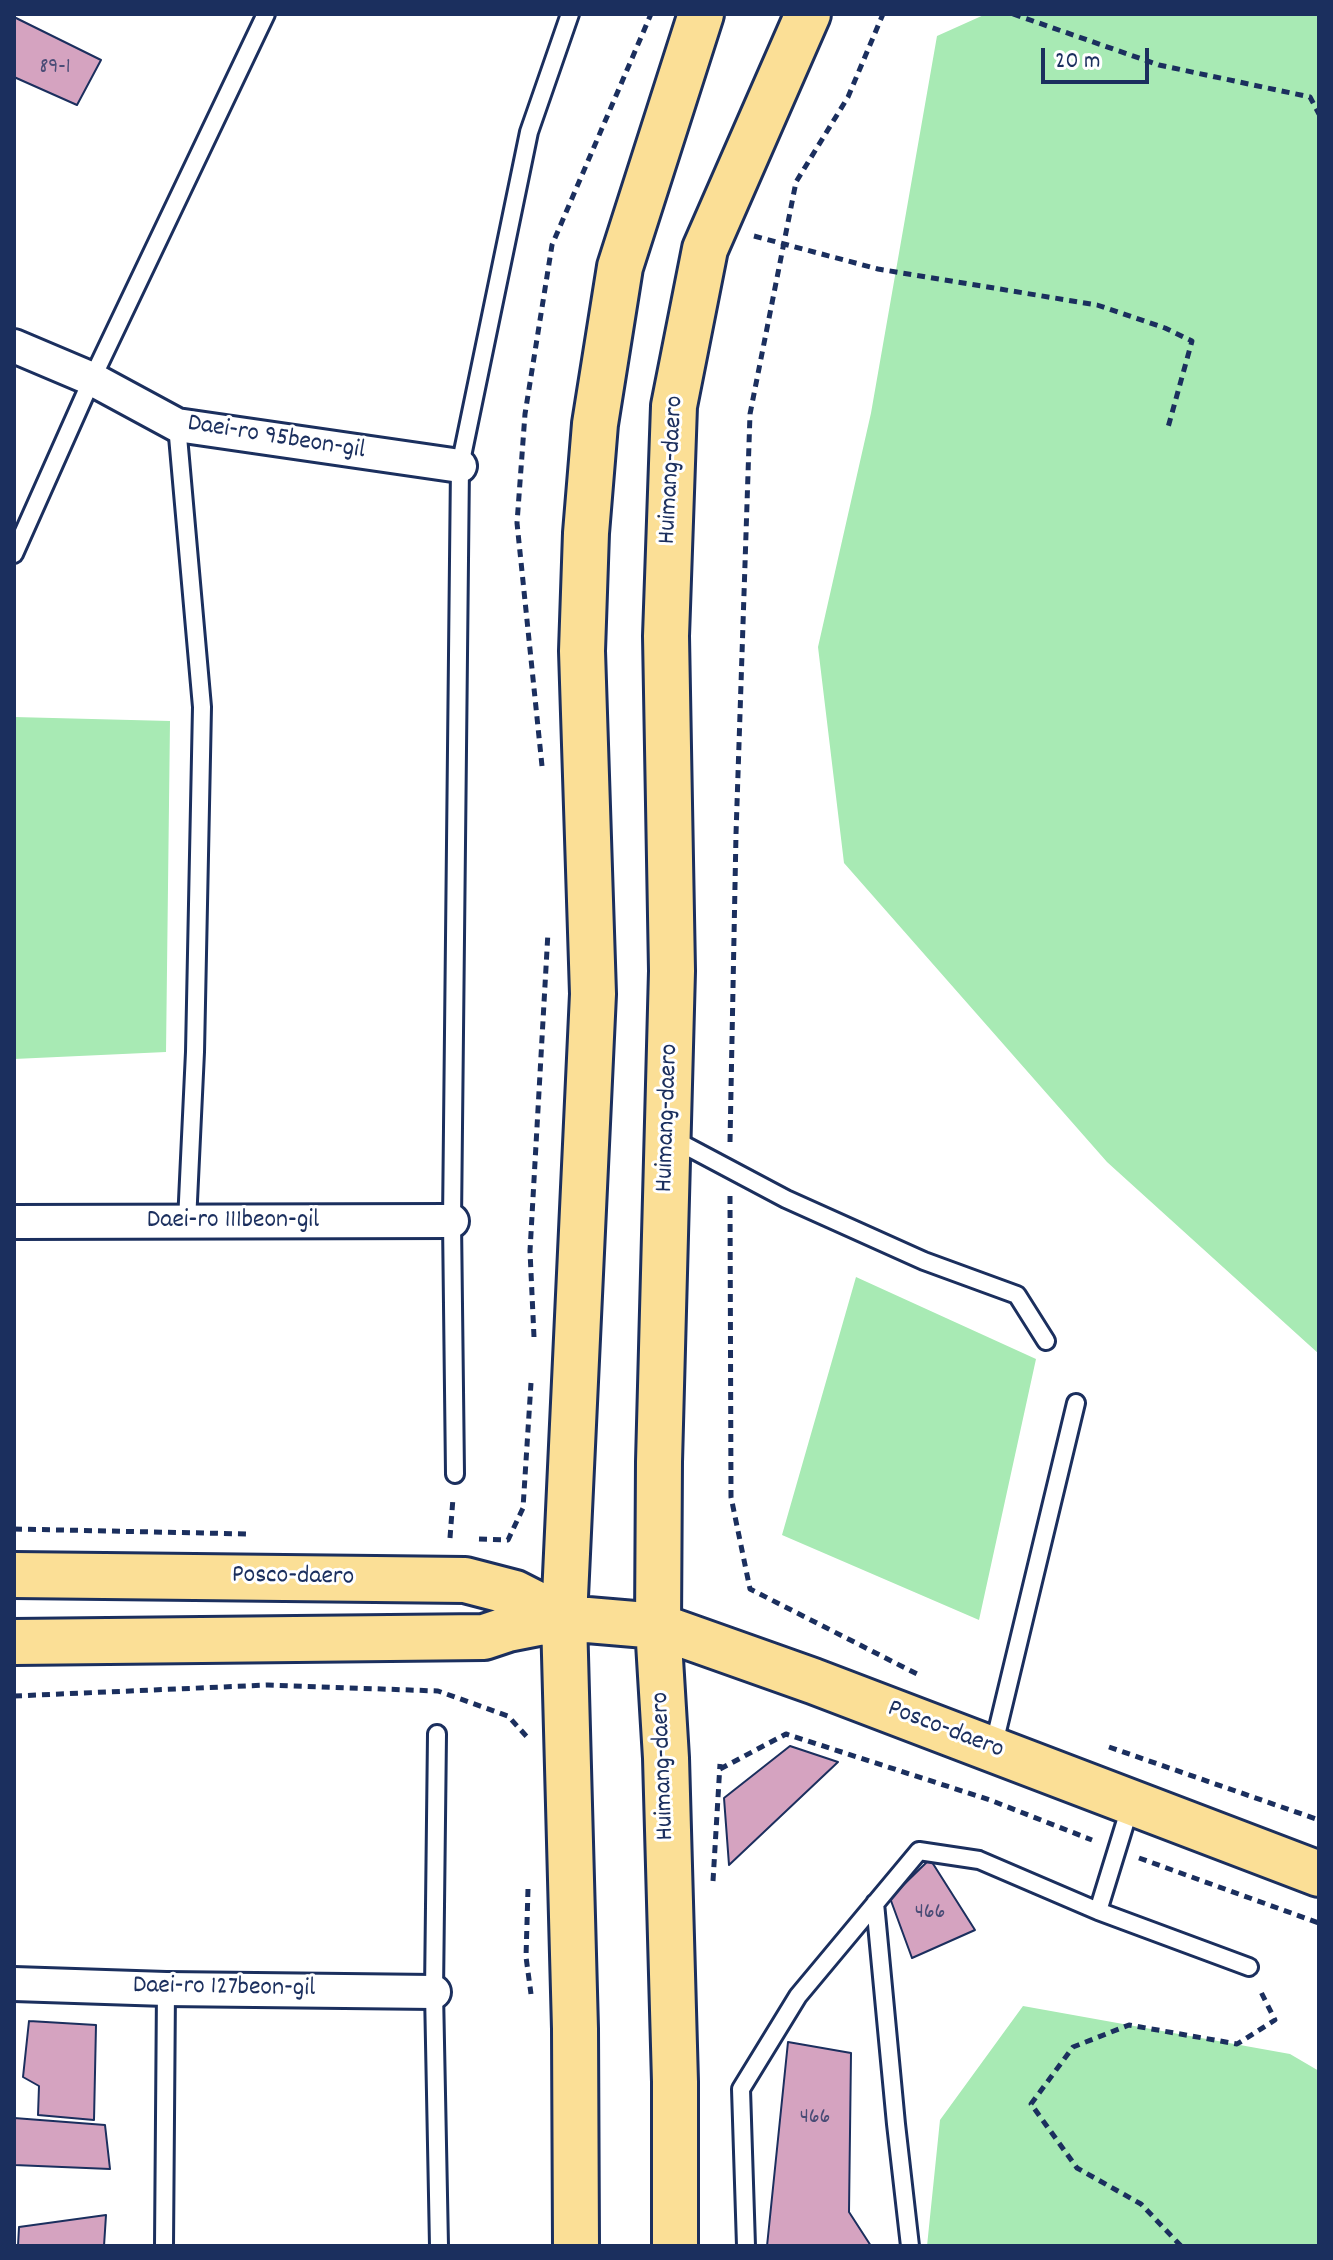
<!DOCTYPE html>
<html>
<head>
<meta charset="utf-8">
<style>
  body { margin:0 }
  #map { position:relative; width:1333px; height:2260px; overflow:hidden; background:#fff; font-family:Dekko,sans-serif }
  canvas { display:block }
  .frame { position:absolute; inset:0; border:16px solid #1b2f5e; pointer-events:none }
  .scale { position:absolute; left:1041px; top:48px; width:108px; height:36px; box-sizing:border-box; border:4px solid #1b2f5e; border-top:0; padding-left:10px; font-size:24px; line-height:28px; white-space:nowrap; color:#1b2f5e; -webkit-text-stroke:6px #fff; paint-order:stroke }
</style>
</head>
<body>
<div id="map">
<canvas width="1333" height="2260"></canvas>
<div class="frame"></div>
<div class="scale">20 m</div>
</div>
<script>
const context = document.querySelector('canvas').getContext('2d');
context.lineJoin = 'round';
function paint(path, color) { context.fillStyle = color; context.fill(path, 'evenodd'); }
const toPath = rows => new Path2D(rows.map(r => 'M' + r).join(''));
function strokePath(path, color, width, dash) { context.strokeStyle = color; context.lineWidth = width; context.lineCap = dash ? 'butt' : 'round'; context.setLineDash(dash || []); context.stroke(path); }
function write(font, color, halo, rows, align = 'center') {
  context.font = font + ' Dekko,sans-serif'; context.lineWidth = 6; context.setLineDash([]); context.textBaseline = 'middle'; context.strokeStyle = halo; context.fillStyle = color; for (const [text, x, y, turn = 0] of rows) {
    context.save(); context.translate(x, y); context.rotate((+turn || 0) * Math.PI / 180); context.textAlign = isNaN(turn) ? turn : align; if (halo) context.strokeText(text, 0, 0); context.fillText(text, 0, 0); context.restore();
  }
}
paint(toPath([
  [986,14,1319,14,1319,1354,1107,1162,844,863,818,647,871,413,937,36],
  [14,717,170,721,166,1052,14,1059],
  [856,1277,1036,1359,979,1620,782,1535],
  [1023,2006,1290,2054,1319,2071,1319,2246,927,2246,940,2120]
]), '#a8eab4');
const building = toPath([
  [14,17,101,60,77,105,14,77,14,17],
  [790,1746,838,1762,729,1865,724,1798,790,1746],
  [930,1859,975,1930,912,1958,890,1898,930,1859],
  [29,2021,96,2025,94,2120,38,2115,39,2086,23,2077,29,2021],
  [788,2042,851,2053,849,2212,871,2246,767,2246,788,2042],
  [14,2118,105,2125,110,2169,14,2165,14,2118],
  [106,2215,104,2246,18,2246,19,2227,106,2215]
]);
paint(building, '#d5a3c0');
strokePath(building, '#1b2f5e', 2);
const lane = toPath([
  [177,425,202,707,195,1052,187,1222],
  [14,554,92,379,266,14],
  [673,1139,786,1199,924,1261,1017,1295,1046,1341],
  [455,1474,452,1221,460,466,529,132,570,14],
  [437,1734,434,1992,439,2246],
  [993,1748,1076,1403],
  [1131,1804,1098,1911,1249,1967],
  [875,1903,896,2124,910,2246],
  [164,2246,166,1989],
  [746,2246,741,2089,798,1996,919,1851,979,1860,1098,1911]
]);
const street = toPath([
  [14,346,92,379,177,425,460,466],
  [14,1222,452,1221],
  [14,1984,166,1989,434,1992]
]);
const primary = toPath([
  [14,1575,465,1580,515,1593,564,1618],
  [14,1642,484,1637,508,1629,564,1618,658,1626,813,1681,1319,1874],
  [576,2246,575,2029,564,1618,593,994,582,651,586,533,595,424,620,267,701,14],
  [675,2246,675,2082,666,1758,658,1626,659,1462,672,971,666,636,674,406,705,249,808,14]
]);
strokePath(lane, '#1b2f5e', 22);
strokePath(street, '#1b2f5e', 38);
strokePath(primary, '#1b2f5e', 50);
strokePath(toPath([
  [1013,14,1159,65,1310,97,1319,114],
  [754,236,878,269,1097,305,1165,328,1192,341,1167,431],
  [542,766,517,523,525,414,552,245,651,14],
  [730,1142,736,834,750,414,796,182,848,97,883,14],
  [730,1196,731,1497,750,1589,917,1674],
  [534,1337,530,1251,548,932],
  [14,1529,249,1534],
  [450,1538,453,1498],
  [479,1539,508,1540,523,1508,531,1383],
  [14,1696,268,1685,438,1691,508,1716,528,1738],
  [1109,1747,1319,1820],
  [720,1769,786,1734,990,1800,1092,1840],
  [1139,1858,1319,1923],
  [713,1881,720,1764],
  [528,1889,526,1957,531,1994],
  [1181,2246,1141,2204,1077,2168,1031,2104,1073,2047,1129,2025,1237,2044,1275,2020,1259,1988]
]), '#1b2f5e', 5, [8, 6]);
strokePath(lane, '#fff', 16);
strokePath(street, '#fff', 32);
strokePath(primary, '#fbdf96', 44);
write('22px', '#4a4c76', null, [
  ["89-1",55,69],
  ["466",930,1914],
  ["466",815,2119]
]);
write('26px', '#1b2f5e', '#fff', [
  ["Daei-ro 95beon-gil",276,439,9],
  ["Huimang-daero",673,470,-87],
  ["Huimang-daero",669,1118,-88],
  ["Daei-ro 111beon-gil",233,1222],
  ["Posco-daero",293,1578,1],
  ["Posco-daero",945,1731,21],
  ["Huimang-daero",665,1766,-92],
  ["Daei-ro 127beon-gil",224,1989,1]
]);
</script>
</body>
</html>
